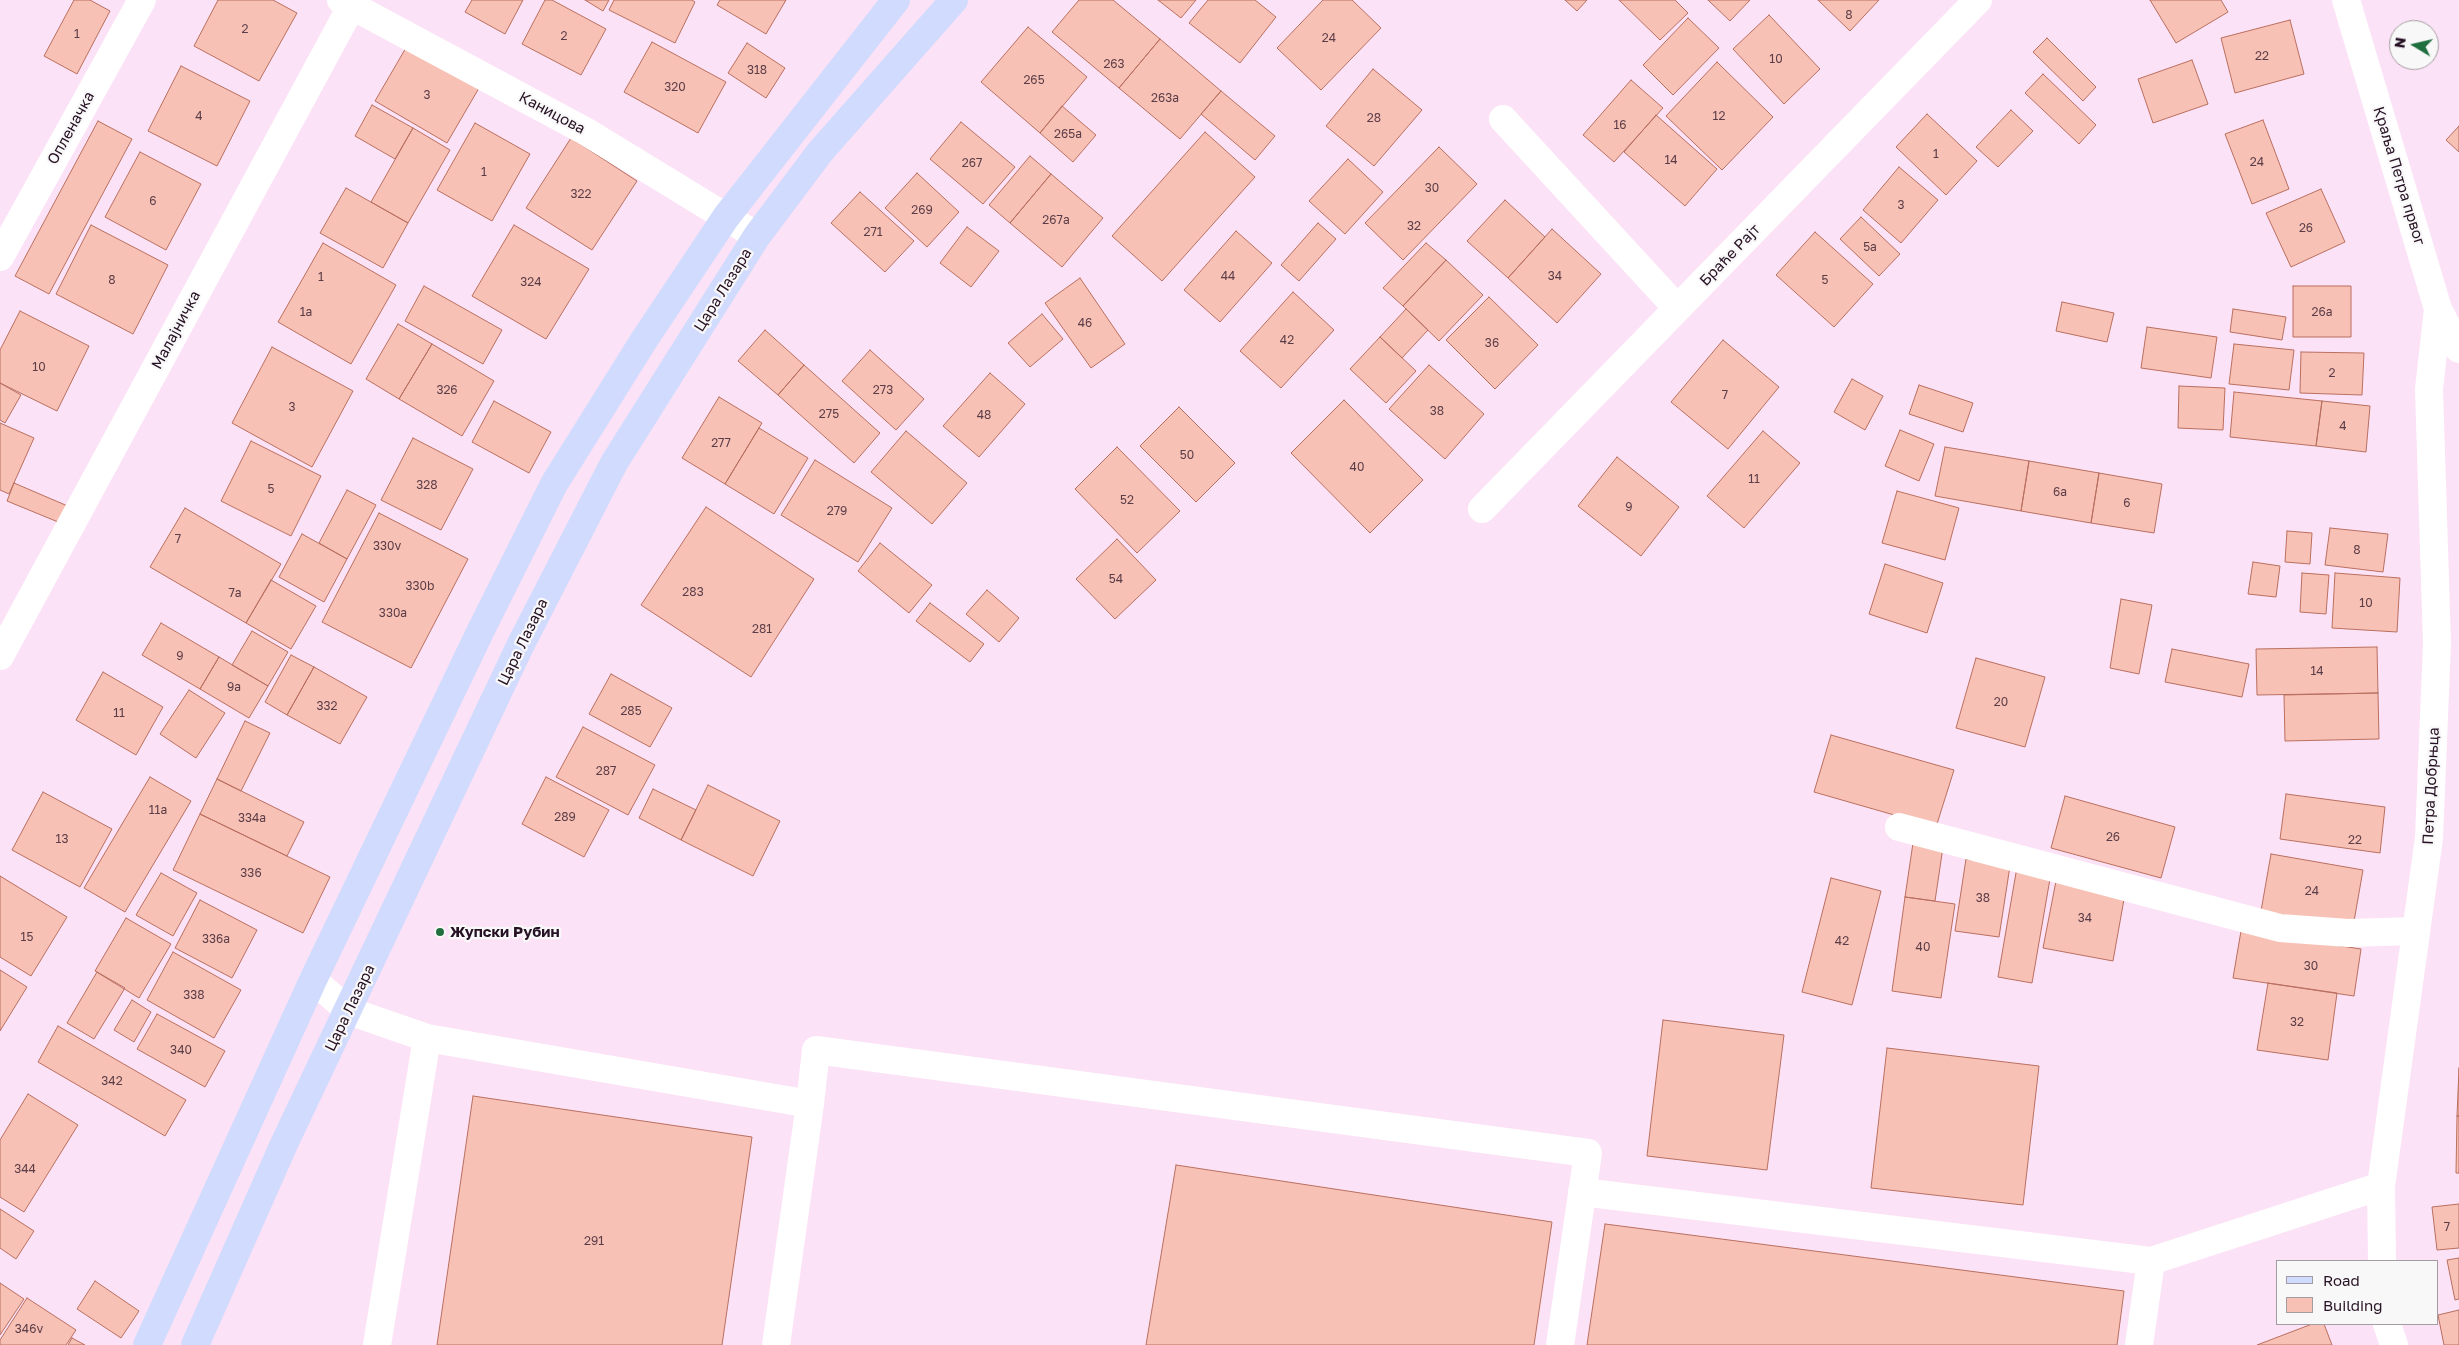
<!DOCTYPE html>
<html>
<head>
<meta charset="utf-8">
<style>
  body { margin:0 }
  #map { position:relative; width:2459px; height:1345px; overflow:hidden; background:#fce2f6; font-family:"Golos Text",sans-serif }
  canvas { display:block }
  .legend { position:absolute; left:2276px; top:1260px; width:162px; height:65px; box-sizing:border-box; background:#f8f8f8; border:1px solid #a49ca3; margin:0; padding:6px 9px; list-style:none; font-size:15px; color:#271124 }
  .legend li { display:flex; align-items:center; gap:10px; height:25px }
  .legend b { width:25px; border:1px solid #a49ca3 }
  .north { position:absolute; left:2389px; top:20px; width:50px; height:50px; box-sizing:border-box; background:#f8f8f8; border:1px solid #a49ca3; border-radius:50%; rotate:279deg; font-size:14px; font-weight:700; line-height:20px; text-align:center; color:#271124 }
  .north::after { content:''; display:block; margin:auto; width:18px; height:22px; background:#206f3f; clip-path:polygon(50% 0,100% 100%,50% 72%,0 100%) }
</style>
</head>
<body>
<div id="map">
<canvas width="2459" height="1345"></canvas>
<ul class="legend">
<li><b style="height:6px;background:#d1dbfd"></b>Road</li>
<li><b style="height:14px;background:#f8c1b5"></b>Building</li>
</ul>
<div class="north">N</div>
</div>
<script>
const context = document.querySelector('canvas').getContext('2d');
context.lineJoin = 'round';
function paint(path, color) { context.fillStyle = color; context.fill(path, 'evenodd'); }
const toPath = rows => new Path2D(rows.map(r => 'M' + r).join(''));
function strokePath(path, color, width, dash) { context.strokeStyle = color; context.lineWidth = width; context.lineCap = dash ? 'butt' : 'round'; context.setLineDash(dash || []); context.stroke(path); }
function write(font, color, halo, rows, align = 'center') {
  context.font = font + ' "Golos Text",sans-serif'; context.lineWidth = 4.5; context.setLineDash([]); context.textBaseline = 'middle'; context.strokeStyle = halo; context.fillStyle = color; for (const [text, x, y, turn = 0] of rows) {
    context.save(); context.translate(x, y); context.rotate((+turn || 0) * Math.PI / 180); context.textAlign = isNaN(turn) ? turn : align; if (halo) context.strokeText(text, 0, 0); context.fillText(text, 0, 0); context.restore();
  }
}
const building = toPath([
  [74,0,90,0,110,11,77,74,44,56,74,0],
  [218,0,273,0,297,13,259,81,194,46,218,0],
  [472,0,523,0,505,34,465,12,472,0],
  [545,0,552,0,606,29,581,75,522,44,545,0],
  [585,0,609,0,603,11,585,0],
  [614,0,692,0,695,2,675,43,609,10,614,0],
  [720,0,786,0,766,34,717,5,720,0],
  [1079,0,1113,0,1160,39,1119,88,1052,32,1079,0],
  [1158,0,1196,0,1181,18,1158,0],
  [1208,0,1255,0,1276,17,1240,63,1189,23,1208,0],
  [1323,0,1352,0,1381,28,1321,90,1277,48,1323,0],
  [1565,0,1587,0,1577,11,1565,0],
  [1619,0,1675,0,1688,13,1660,40,1619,0],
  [1708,0,1750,0,1730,21,1708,0],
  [1818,0,1879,0,1850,31,1818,0],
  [2150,0,2221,0,2228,12,2176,43,2150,0],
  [1769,15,1820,69,1784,104,1733,49,1769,15],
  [1688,18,1719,48,1673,95,1643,65,1688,18],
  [2290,20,2304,74,2235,93,2221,38,2290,20],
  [1028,27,1087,77,1040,133,981,82,1028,27],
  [2047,38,2096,87,2083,101,2033,52,2047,38],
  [1160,39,1221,91,1180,139,1119,88,1160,39],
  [652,42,726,82,698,133,624,92,652,42],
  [747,43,785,68,766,98,728,73,747,43],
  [407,46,479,88,447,143,375,101,407,46],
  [2192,60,2208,104,2153,123,2138,79,2192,60],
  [1717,62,1773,117,1722,170,1666,116,1717,62],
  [181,66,250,101,217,166,148,131,181,66],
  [1373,69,1422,110,1374,166,1326,126,1373,69],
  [2043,74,2096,125,2079,144,2025,93,2043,74],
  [1631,80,1663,108,1614,162,1583,135,1631,80],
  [1221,91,1275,136,1255,160,1201,114,1221,91],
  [372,105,413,128,395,159,355,136,372,105],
  [1062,106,1096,135,1073,162,1040,133,1062,106],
  [2011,110,2033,131,1998,167,1976,147,2011,110],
  [1927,114,1977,161,1946,195,1896,147,1927,114],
  [1656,115,1717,169,1685,206,1624,152,1656,115],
  [2263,120,2289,189,2252,204,2225,134,2263,120],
  [98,121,132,139,49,294,15,276,98,121],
  [961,122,1015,167,983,204,930,159,961,122],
  [475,123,530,154,492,221,437,190,475,123],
  [2459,126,2459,152,2446,140,2459,126],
  [413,128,450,150,408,223,371,202,413,128],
  [1205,132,1255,177,1162,281,1112,236,1205,132],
  [571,138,637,181,592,250,526,208,571,138],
  [1439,147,1477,184,1403,260,1365,223,1439,147],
  [140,152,201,184,166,250,105,217,140,152],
  [1030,156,1051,174,1010,223,989,205,1030,156],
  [1348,159,1383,192,1345,234,1309,201,1348,159],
  [1899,167,1938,200,1901,243,1863,210,1899,167],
  [917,173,959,212,927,247,885,208,917,173],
  [1051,174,1103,218,1062,267,1010,223,1051,174],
  [346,188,408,223,383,268,320,233,346,188],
  [2321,189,2345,242,2291,267,2266,213,2321,189],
  [860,192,914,241,885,272,831,223,860,192],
  [1505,200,1545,237,1508,278,1467,241,1505,200],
  [1861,217,1900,254,1879,276,1840,239,1861,217],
  [1318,223,1336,239,1299,281,1281,265,1318,223],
  [91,225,168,265,133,334,56,294,91,225],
  [514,225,589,269,546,339,472,296,514,225],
  [967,227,999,251,971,287,940,263,967,227],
  [1552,229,1601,274,1557,323,1508,278,1552,229],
  [1236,231,1272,263,1220,322,1184,290,1236,231],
  [1815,232,1873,284,1834,327,1776,275,1815,232],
  [323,243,396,285,351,364,278,322,323,243],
  [1426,243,1446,260,1403,306,1383,288,1426,243],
  [1446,260,1483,295,1439,341,1403,306,1446,260],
  [1080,278,1125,344,1091,368,1045,303,1080,278],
  [424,286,502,330,483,364,405,321,424,286],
  [2293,286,2351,286,2351,337,2293,337,2293,286],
  [1293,292,1334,330,1281,388,1240,351,1293,292],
  [1489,297,1538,345,1495,389,1446,340,1489,297],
  [2062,302,2114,313,2107,342,2056,331,2062,302],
  [1406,309,1428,330,1402,358,1380,337,1406,309],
  [2233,309,2286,317,2282,340,2230,332,2233,309],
  [20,311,89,346,57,411,0,383,0,350,20,311],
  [1042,314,1063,339,1030,367,1008,343,1042,314],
  [398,324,432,344,399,399,366,379,398,324],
  [2147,327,2217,337,2211,378,2141,368,2147,327],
  [765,330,804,365,778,395,738,361,765,330],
  [1380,337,1416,371,1386,403,1350,369,1380,337],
  [1723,340,1779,387,1728,449,1671,402,1723,340],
  [432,344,494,381,462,436,399,399,432,344],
  [2234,344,2294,350,2289,390,2229,384,2234,344],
  [272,347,353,391,312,467,232,423,272,347],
  [870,350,924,399,896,430,842,381,870,350],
  [2301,352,2364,353,2362,395,2300,393,2301,352],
  [804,365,880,433,854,463,778,395,804,365],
  [1429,365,1484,414,1445,459,1389,409,1429,365],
  [990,373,1025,404,979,457,943,426,990,373],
  [1852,379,1883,396,1865,430,1834,412,1852,379],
  [0,383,21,395,5,423,0,420,0,383],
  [1919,385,1973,403,1963,432,1909,414,1919,385],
  [2179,386,2225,388,2223,430,2178,428,2179,386],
  [2234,392,2322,401,2316,446,2230,437,2234,392],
  [719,397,762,423,725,484,682,458,719,397],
  [1344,400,1423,480,1370,533,1291,453,1344,400],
  [494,401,551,432,529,473,472,442,494,401],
  [2322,401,2370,406,2366,452,2316,446,2322,401],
  [1179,407,1235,463,1196,502,1140,446,1179,407],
  [0,423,34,438,9,494,0,490,0,423],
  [759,428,808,458,774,514,725,484,759,428],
  [1900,430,1934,444,1919,481,1885,466,1900,430],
  [906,431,967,483,932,524,871,472,906,431],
  [1763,431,1800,463,1744,528,1707,496,1763,431],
  [413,438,473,469,441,530,381,500,413,438],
  [251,441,321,476,291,536,221,501,251,441],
  [1117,447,1180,511,1137,553,1075,489,1117,447],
  [1945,447,2029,461,2021,511,1935,496,1945,447],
  [1617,457,1679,507,1641,556,1578,506,1617,457],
  [815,460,892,508,858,562,781,515,815,460],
  [2029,461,2099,473,2091,523,2021,511,2029,461],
  [2099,473,2162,484,2154,533,2091,523,2099,473],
  [14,483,70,507,63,524,7,501,14,483],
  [347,490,376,505,347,559,319,543,347,490],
  [1897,491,1959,508,1945,560,1882,543,1897,491],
  [706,507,814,579,751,677,641,605,706,507],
  [185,508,281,564,246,623,150,567,185,508],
  [379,513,468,559,411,668,322,622,379,513],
  [2330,528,2388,534,2383,572,2325,565,2330,528],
  [2287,531,2312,533,2310,564,2285,562,2287,531],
  [302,534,347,559,324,602,279,577,302,534],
  [1117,539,1156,580,1115,619,1076,579,1117,539],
  [880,543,932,585,909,613,858,571,880,543],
  [2253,562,2280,566,2276,597,2248,594,2253,562],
  [1885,564,1943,583,1927,633,1869,614,1885,564],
  [2302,573,2329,575,2326,614,2300,612,2302,573],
  [2335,573,2400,578,2397,632,2332,628,2335,573],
  [271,580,316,606,291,649,246,623,271,580],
  [987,590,1019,618,999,642,966,614,987,590],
  [2121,599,2152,605,2139,674,2110,668,2121,599],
  [930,603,984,644,970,662,916,621,930,603],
  [161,623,219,657,200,689,142,655,161,623],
  [252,631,288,652,268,686,232,665,252,631],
  [2377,647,2378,693,2257,695,2256,649,2377,647],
  [2172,649,2249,664,2242,697,2165,682,2172,649],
  [291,655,314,667,287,715,265,702,291,655],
  [219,657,268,686,249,718,200,689,219,657],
  [1976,658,2045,677,2025,747,1956,728,1976,658],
  [314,667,367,697,340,744,287,715,314,667],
  [103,672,163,707,136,755,76,720,103,672],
  [611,674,672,708,650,747,589,714,611,674],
  [189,690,225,713,196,758,160,734,189,690],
  [2378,693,2379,739,2285,741,2284,695,2378,693],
  [245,721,270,733,241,791,217,779,245,721],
  [583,727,655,765,628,815,556,777,583,727],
  [1831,735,1954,770,1936,827,1814,792,1831,735],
  [150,777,191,801,125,912,84,888,150,777],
  [546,777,609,810,584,857,522,824,546,777],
  [217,779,304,822,287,856,200,814,217,779],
  [708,785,780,821,753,876,681,840,708,785],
  [653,789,696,810,681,840,639,818,653,789],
  [43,792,112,829,80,887,12,850,43,792],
  [2286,794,2385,807,2380,853,2280,839,2286,794],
  [2065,796,2175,827,2161,878,2051,848,2065,796],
  [200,814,330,877,303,933,173,870,200,814],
  [1913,843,1943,847,1935,901,1905,897,1913,843],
  [2271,854,2363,870,2353,927,2261,911,2271,854],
  [1966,859,2010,866,1999,937,1955,931,1966,859],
  [2017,867,2051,873,2032,983,1998,977,2017,867],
  [161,873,197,893,173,936,136,915,161,873],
  [0,876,67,917,31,976,0,957,0,876],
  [2057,876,2126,888,2113,961,2043,948,2057,876],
  [1831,878,1881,891,1852,1005,1802,992,1831,878],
  [1905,897,1955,904,1941,998,1892,991,1905,897],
  [200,900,257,930,232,978,175,948,200,900],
  [126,918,171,944,139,998,95,971,126,918],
  [2241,931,2361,949,2354,996,2233,978,2241,931],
  [173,952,241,990,214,1038,147,1000,173,952],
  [0,970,27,987,0,1031,0,970],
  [97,972,125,988,94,1039,67,1023,97,972],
  [2268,983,2337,993,2328,1060,2257,1050,2268,983],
  [132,1000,151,1012,134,1042,114,1030,132,1000],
  [157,1014,225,1051,205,1087,137,1049,157,1014],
  [1663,1020,1784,1035,1767,1170,1647,1156,1663,1020],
  [58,1026,186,1100,165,1136,38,1062,58,1026],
  [1887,1048,2039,1066,2023,1205,1871,1188,1887,1048],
  [2459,1068,2459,1116,2457,1116,2459,1068],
  [28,1094,78,1125,24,1212,0,1197,0,1140,28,1094],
  [473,1096,752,1137,722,1345,437,1345,473,1096],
  [2457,1116,2459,1116,2459,1173,2456,1173,2457,1116],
  [1176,1165,1552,1222,1534,1345,1146,1345,1176,1165],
  [2459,1204,2459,1248,2437,1250,2432,1207,2459,1204],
  [0,1209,34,1231,16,1259,0,1248,0,1209],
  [1605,1224,2124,1291,2117,1345,1587,1345,1605,1224],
  [2459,1258,2459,1299,2455,1300,2447,1260,2459,1258],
  [95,1281,139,1311,121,1338,77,1309,95,1281],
  [0,1283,24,1299,0,1335,0,1283],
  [27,1298,76,1330,66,1345,0,1345,0,1340,27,1298],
  [2459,1310,2459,1345,2444,1345,2438,1315,2459,1310],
  [2312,1324,2324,1324,2332,1345,2257,1345,2312,1324],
  [72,1338,85,1345,68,1345,72,1338]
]);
paint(building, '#f8c1b5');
strokePath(building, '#b96f5f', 1);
strokePath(toPath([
  [341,0,585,131,757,236],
  [2346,0,2438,309,2459,349],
  [1503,119,1677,308],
  [0,257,142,0],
  [1482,509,1978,0],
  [0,656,352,5],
  [1899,827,2280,928,2348,933,2416,931],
  [313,980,349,1011,427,1038,810,1104,776,1345],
  [810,1104,816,1050,1588,1153,1560,1345],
  [1582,1192,2151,1261,2139,1345],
  [2151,1261,2381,1186],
  [2382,1261,2381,1186,2429,838,2437,644,2429,389,2438,309],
  [2387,1324,2394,1345],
  [377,1345,427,1038]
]), '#fff', 28);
strokePath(toPath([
  [147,1345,313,980,481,630,554,484,644,340,726,217,896,0],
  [195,1345,284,1144,520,646,614,463,757,236,820,152,954,0]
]), '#d1dbfd', 28);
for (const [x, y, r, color] of [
  [440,932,5,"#206f3f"]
]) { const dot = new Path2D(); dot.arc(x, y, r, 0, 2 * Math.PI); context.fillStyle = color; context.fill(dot); strokePath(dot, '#f8f8f8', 2); }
write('12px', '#5b3d48', null, [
  ["8",1849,15],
  ["2",245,29],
  ["1",77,34],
  ["2",564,36],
  ["24",1329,38],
  ["22",2262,56],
  ["10",1776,59],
  ["263",1114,64],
  ["318",757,70],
  ["265",1034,80],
  ["320",675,87],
  ["3",427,95],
  ["263a",1165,98],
  ["4",199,116],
  ["12",1719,116],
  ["28",1374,118],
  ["16",1620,125],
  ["265a",1068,134],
  ["1",1936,154],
  ["14",1671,160],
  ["24",2257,162],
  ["267",972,163],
  ["1",484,172],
  ["30",1432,188],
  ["322",581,194],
  ["6",153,201],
  ["3",1901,205],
  ["269",922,210],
  ["267a",1056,220],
  ["32",1414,226],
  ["26",2306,228],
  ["271",873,232],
  ["5a",1870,247],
  ["44",1228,276],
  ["34",1555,276],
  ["1",321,277],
  ["8",112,280],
  ["5",1825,280],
  ["324",531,282],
  ["1a",306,312],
  ["26a",2322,312],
  ["46",1085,323],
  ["42",1287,340],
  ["36",1492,343],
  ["10",39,367],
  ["2",2332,373],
  ["326",447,390],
  ["273",883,390],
  ["7",1725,395],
  ["3",292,407],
  ["38",1437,411],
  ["275",829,414],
  ["48",984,415],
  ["4",2343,426],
  ["277",721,443],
  ["50",1187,455],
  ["40",1357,467],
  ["11",1754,479],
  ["328",427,485],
  ["5",271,489],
  ["6a",2060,492],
  ["52",1127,500],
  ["6",2127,503],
  ["9",1629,507],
  ["279",837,511],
  ["7",178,539],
  ["330v",387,546],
  ["8",2357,550],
  ["54",1116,579],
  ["330b",420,586],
  ["283",693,592],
  ["7a",235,593],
  ["10",2366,603],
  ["330a",393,613],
  ["281",762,629],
  ["9",180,656],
  ["14",2317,671],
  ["9a",234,687],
  ["20",2001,702],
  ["332",327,706],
  ["285",631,711],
  ["11",119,713],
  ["287",606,771],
  ["11a",158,810],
  ["289",565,817],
  ["334a",252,818],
  ["26",2113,837],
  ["13",62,839],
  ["22",2355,840],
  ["336",251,873],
  ["24",2312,891],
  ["38",1983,898],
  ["34",2085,918],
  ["15",27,937],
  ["336a",216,939],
  ["42",1842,941],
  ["40",1923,947],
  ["30",2311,966],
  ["338",194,995],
  ["32",2297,1022],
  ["340",181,1050],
  ["342",112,1081],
  ["344",25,1169],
  ["7",2447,1227],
  ["291",594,1241],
  ["346v",29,1329]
]);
write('15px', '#271124', '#f8f8f8', [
  ["Каницова",552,113,28],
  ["Опленачка",71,128,-61],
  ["Краља Петра првог",2399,176,73],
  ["Браће Рајт",1730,255,-46],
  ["Цара Лазара",723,290,-58],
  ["Малајничка",176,330,-62],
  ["Цара Лазара",523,642,-64],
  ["Петра Добрњца",2431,786,-87],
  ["Цара Лазара",350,1008,-64]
]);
write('bold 15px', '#271124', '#f8f8f8', [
  ["Жупски Рубин",450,932]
], 'left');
</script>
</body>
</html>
